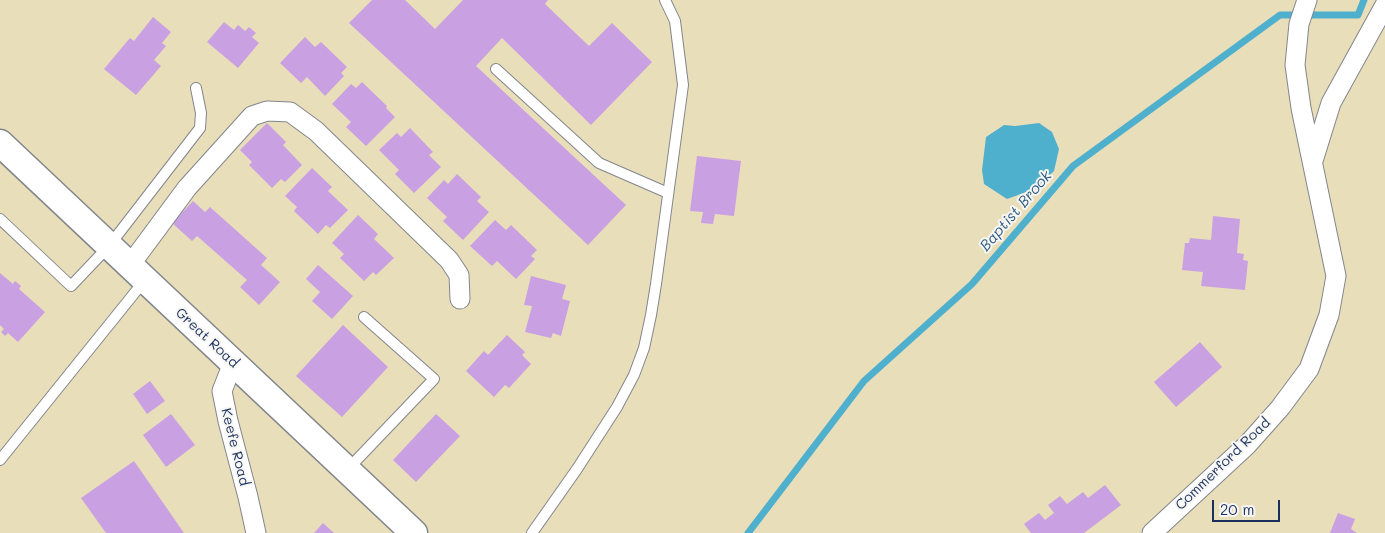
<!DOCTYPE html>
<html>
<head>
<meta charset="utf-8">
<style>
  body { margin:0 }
  #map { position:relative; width:1385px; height:533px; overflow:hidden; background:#e9deba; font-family:Mali,sans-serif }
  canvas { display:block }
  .scale { position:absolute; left:1212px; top:500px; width:68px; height:22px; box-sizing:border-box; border:2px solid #1b2f5e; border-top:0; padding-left:6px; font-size:15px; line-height:18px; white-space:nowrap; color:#1b2f5e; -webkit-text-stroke:4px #f6f6f2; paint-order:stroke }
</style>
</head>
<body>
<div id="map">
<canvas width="1385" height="533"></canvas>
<div class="scale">20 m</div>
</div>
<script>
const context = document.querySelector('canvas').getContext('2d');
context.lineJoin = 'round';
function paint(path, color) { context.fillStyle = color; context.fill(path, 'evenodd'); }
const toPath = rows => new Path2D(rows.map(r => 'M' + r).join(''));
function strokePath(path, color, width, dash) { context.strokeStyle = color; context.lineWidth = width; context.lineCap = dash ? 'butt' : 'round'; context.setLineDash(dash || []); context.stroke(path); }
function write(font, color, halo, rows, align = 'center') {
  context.font = font + ' Mali,sans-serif'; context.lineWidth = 4; context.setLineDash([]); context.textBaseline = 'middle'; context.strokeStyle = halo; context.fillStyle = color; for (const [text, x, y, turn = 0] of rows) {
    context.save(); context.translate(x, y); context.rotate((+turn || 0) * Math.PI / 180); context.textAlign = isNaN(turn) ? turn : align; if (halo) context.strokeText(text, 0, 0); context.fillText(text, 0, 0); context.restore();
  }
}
paint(toPath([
  [1039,123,1052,132,1059,149,1054,171,1035,189,1007,199,984,184,982,170,986,137,1004,125,1015,126]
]), '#4fb0ce');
strokePath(toPath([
  [748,533,864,381,972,284,1073,166,1280,15,1358,15,1364,0]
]), '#4fb0ce', 7);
paint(toPath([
  [372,0,405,0,435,29,463,0,548,0,545,4,589,46,612,23,652,62,591,125,502,38,476,66,626,205,588,245,349,23],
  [153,17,171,32,162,43,166,46,154,60,161,66,136,95,104,69,130,38,134,41],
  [224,22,234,30,238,25,245,31,249,27,256,33,252,37,259,43,238,68,207,42],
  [305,37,315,47,321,42,347,67,341,73,344,76,325,96,307,77,301,83,280,63],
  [362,82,387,106,386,108,395,117,366,146,346,127,351,122,332,104,351,84,356,88],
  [267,123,286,142,283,145,302,165,285,182,281,179,272,188,249,165,252,162,240,150],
  [410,128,433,152,429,155,441,167,414,193,395,174,399,170,379,150,397,133,401,137],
  [697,156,741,161,734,216,715,214,713,224,701,223,703,212,690,211],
  [312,168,332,187,328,191,348,210,330,228,326,225,318,234,294,211,297,207,285,196],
  [457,174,481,197,477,201,489,212,463,240,443,221,447,217,427,198,444,180,448,184],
  [193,201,205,212,210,207,267,258,261,265,280,282,259,305,240,287,247,280,197,236,192,241,172,223],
  [358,215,378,234,374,239,394,258,376,275,373,272,364,281,340,258,344,254,332,243],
  [1213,216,1240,219,1237,253,1244,254,1243,260,1248,261,1245,290,1201,286,1203,272,1182,270,1185,243,1189,243,1190,238,1211,240],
  [495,220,506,230,511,225,537,250,531,256,535,259,516,279,497,261,492,266,470,246],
  [318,265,353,296,332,319,312,301,320,292,306,279],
  [0,273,13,284,15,281,21,286,19,289,45,312,18,342,8,333,5,336,1,332,4,329,0,325],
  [531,276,566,285,562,299,570,301,561,336,553,333,551,338,525,332,532,306,524,305],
  [343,325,388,367,342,417,296,376],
  [507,335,525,352,522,355,531,364,509,388,505,385,494,397,466,371,484,351,488,355],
  [1200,342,1222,367,1176,407,1154,382],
  [150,381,165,401,147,414,133,394],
  [171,414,195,445,166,467,143,435],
  [436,414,460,436,416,482,393,460],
  [134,461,184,533,106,533,81,498],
  [1105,485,1121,505,1084,533,1031,533,1024,524,1039,513,1045,520,1054,513,1048,505,1060,496,1067,504,1083,492,1088,498],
  [1338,513,1355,519,1351,529,1357,533,1330,533],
  [323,523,334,533,314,533]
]), '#c9a0e1');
const service = toPath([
  [496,69,599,163,668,193],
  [0,219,71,286,109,246,200,128,201,113,196,88],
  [0,460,145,280],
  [348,469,434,379,364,317],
  [532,533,577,469,617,407,634,375,644,348,651,315,656,284,683,85,675,21,665,0]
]);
const minor = toPath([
  [1313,161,1331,103,1385,5],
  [130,265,187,188,252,116,267,111,290,112,316,131,449,260,459,275,460,299],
  [233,363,222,391,228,421,248,497,256,533],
  [1152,533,1247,445,1280,408,1309,369,1329,315,1336,276,1301,108,1295,65,1299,24,1307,0]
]);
const secondary = toPath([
  [0,143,414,533]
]);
strokePath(service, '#82868c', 12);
strokePath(minor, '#82868c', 21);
strokePath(secondary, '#82868c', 29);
strokePath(service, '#fff', 10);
strokePath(minor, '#fff', 19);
strokePath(secondary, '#fff', 26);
write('14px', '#1b2f5e', '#f6f6f2', [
  ["Great Road",207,338,43],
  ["Keefe Road",235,447,76],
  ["Commerford Road",1223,464,-44]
]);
write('italic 15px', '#2d5c85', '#f6f6f2', [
  ["Baptist Brook",1016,211,-49]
]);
</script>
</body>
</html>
